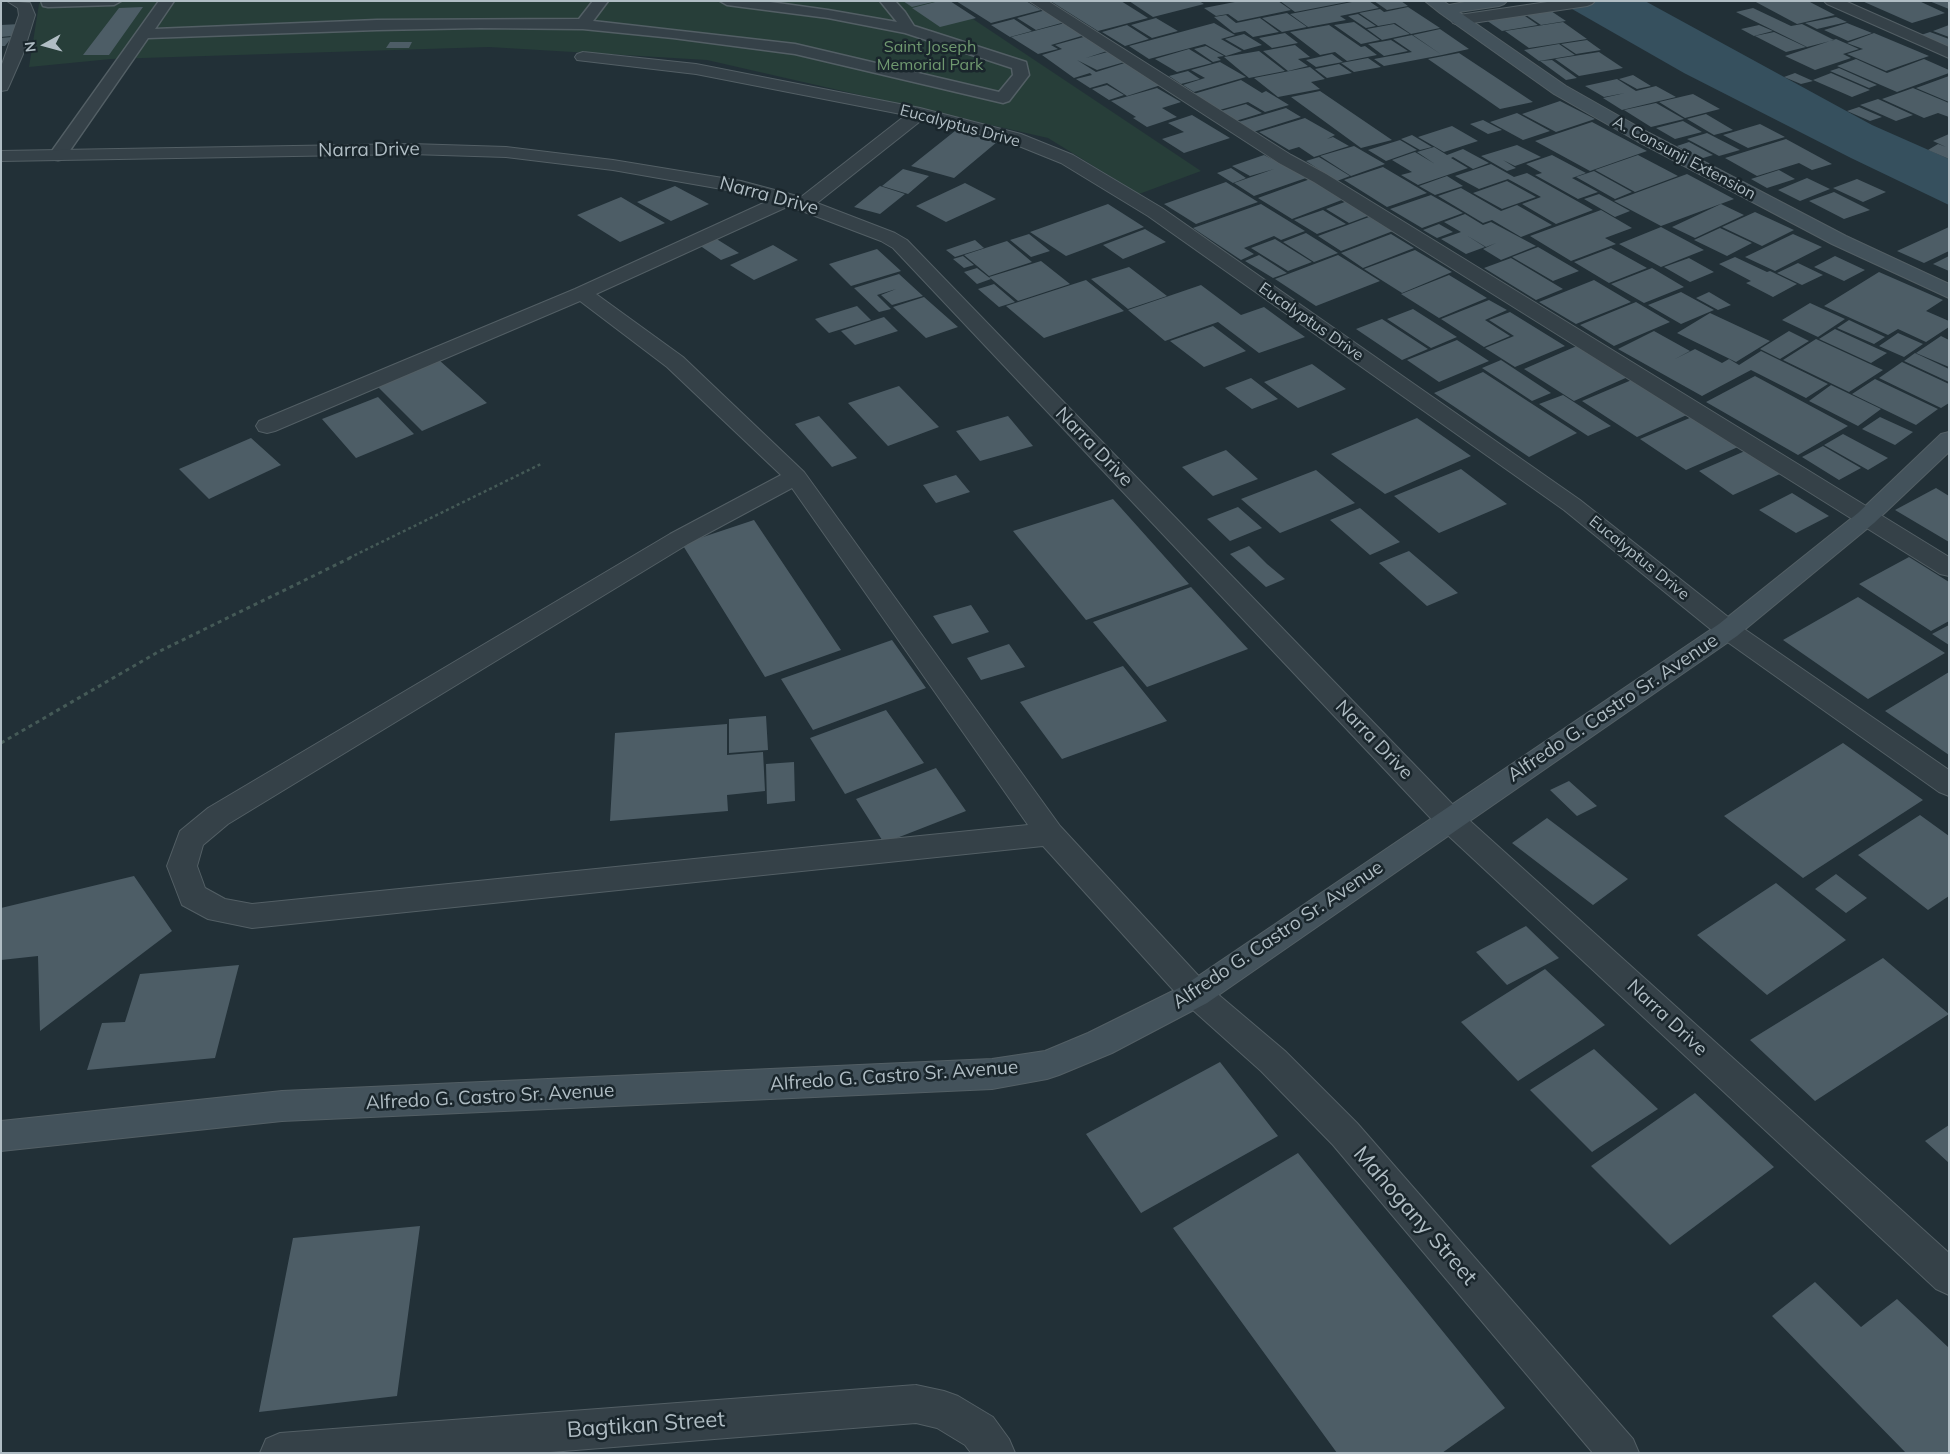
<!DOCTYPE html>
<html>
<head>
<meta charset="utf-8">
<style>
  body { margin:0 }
  #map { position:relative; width:1950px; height:1454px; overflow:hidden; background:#223037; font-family:Mulish,sans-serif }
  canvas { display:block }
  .frame { position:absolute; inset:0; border:2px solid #b0bdc4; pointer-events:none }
  .north { position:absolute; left:20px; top:20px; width:50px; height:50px; -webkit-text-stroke:4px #1a262c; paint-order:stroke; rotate:263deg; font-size:14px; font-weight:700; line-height:20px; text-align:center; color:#b0bdc4 }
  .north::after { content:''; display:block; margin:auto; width:18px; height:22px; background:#b0bdc4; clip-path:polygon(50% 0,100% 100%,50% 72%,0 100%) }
</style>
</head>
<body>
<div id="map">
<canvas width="1950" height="1454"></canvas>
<div class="frame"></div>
<div class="north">N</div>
</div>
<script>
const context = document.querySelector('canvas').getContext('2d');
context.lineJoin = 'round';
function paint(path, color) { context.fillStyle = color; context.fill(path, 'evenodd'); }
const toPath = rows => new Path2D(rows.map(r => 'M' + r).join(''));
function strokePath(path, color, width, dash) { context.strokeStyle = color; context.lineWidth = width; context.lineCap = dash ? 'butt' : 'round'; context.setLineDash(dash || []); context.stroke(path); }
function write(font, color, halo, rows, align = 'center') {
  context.font = font + ' Mulish,sans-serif'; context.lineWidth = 5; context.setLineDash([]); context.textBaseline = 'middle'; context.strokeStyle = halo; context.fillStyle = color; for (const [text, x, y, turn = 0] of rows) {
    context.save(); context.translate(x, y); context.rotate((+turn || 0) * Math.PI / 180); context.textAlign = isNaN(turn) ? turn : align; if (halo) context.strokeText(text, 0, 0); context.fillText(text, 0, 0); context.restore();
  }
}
paint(toPath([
  [41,1,946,1,1201,171,1139,194,1048,138,707,60,489,47,111,59,29,67,39,4]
]), '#273e39');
paint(toPath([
  [1558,1,1645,1,1872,125,1949,159,1949,205,1851,158,1684,73]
]), '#36505e');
paint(toPath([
  [903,1,933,1,933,2,912,7],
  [939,1,950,1,976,18,940,27,912,8],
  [956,1,1026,1,1041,10,991,23],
  [1057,1,1121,1,1148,18,1098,31,1052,2],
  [1129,1,1199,1,1204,4,1153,17],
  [1240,1,1278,1,1291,10,1238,21,1228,14,1216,16,1204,8],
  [1280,1,1347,1,1347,2,1295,12],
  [1357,1,1369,1,1379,8,1340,16,1346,20,1308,27,1290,14],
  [1374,1,1401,1,1408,6,1387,10],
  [1754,1,1808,1,1835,15,1797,24],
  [1862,1,1919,1,1945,13,1912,23],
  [1929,1,1949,1,1949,9],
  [143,7,109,55,83,55,119,8],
  [1408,7,1440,28,1411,34,1395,23,1378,26,1359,13,1380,9,1384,12],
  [1753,8,1791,26,1802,24,1834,40,1807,47,1736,12],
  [1548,9,1566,21,1541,25,1523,13],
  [1046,10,1065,22,1036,30,1017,18],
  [1287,13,1307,27,1282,32,1262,18],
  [1358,14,1376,26,1366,28,1348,16],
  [1522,14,1538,25,1502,31,1486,20],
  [1226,15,1236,23,1260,18,1279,32,1253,37,1245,31,1234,33,1214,17],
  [1836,17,1847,22,1817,29,1805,23],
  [1156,18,1178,31,1152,38,1131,25],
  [1014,19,1032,31,1010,37,991,25],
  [1354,22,1380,40,1361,44,1334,25],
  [1563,22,1587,39,1529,48,1505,31],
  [1065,23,1085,35,1051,45,1058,49,1038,54,1011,37],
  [1214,23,1235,35,1221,39,1242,51,1226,56,1205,44,1149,59,1129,46],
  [1847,23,1872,33,1848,41,1824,30],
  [20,24,11,36,1,37,1,25],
  [1394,24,1410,34,1382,40,1367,29],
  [1127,25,1149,39,1125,46,1102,32],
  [1329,25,1361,47,1365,46,1377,55,1347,61,1335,52,1320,55,1290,32],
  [1759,25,1773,31,1754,36,1741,29],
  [1949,25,1949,37,1933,31],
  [1440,29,1469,49,1442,55,1413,35],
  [1774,32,1806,47,1786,52,1755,36],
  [1930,32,1949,39,1949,46,1946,47,1918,36],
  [1285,33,1298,43,1272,48,1259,38],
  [1874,33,1929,56,1886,71,1847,54,1863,49,1847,43],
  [1244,34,1262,45,1244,50,1225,39],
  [1412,35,1442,55,1384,66,1374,59,1412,52,1393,39],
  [1087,36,1110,50,1086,58,1111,51,1128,61,1097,70,1077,60,1096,72,1128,62,1164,84,1127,96,1107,83,1090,88,1076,79,1092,75,1090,73,1074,78,1042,55,1062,49,1055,45],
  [12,37,5,46,1,46,1,38],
  [1836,39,1859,49,1843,54,1851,58,1815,70,1785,56],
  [1391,40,1408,51,1384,56,1368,44],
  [1587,40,1601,50,1576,54,1561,44],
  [390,42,412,42,409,48,386,48],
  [1559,44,1575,55,1539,61,1524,50],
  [1295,45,1310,57,1298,59,1308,66,1288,71,1263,51],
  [1206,46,1224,56,1217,57,1221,60,1213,62,1194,49],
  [1189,49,1212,63,1177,72,1155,59],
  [1259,51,1285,71,1249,78,1224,57],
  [1599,52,1623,68,1579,76,1555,59],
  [1459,53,1533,102,1500,109,1428,59],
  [1332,54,1343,62,1316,67,1306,60],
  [1368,58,1381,67,1354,72,1341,63],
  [1856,59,1887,73,1924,59,1949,70,1949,73,1897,92,1837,66],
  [1552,60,1577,78,1566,80,1540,61],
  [1220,62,1246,77,1194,92,1183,85,1205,78,1191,70],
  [1339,64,1352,73,1327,78,1315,69],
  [1310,67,1325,79,1311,82,1320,89,1278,97,1254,78],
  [1839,68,1877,85,1869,88,1830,71],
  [1188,71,1200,79,1181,84,1169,76],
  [1795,73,1813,81,1801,84,1784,77],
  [1831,73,1870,90,1852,97,1813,80],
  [1633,75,1651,86,1637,89,1619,79],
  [1949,76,1949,102,1916,88],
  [1617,79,1636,91,1656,86,1676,97,1622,110,1603,98,1625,93,1604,97,1585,86],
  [1241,80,1262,93,1266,91,1289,105,1265,112,1248,102,1216,111,1190,95],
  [1107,85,1124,95,1109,100,1092,89],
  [1157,88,1181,102,1162,108,1177,117,1147,127,1133,118,1136,117,1111,101],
  [1913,88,1949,103,1949,117,1938,113,1924,118,1882,99],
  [1320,91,1392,140,1361,148,1291,97],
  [1693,94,1720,109,1685,118,1659,102],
  [1878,99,1913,115,1896,121,1860,105],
  [1560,101,1595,119,1556,132,1522,114],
  [1656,103,1684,119,1651,127,1624,110],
  [1246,104,1262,113,1229,123,1214,113],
  [1859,107,1882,117,1870,121,1847,111],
  [1286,108,1301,117,1250,133,1235,123],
  [1517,113,1550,131,1523,140,1490,122],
  [1706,114,1733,130,1714,135,1687,119],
  [1192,115,1230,138,1184,153,1162,139,1184,132,1168,123],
  [1305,118,1335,135,1327,139,1333,137,1349,146,1314,157,1299,147,1289,150,1259,132],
  [1483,120,1502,130,1488,134,1470,124],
  [1683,121,1702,132,1675,139,1656,128],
  [1592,122,1647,151,1590,171,1535,141],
  [1760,124,1785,137,1748,148,1723,135],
  [1452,126,1478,141,1444,152,1418,137],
  [955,131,997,142,954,178,911,166],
  [1707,133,1740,150,1719,156,1687,139],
  [1949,134,1949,159,1928,150,1938,144,1946,147,1933,141],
  [1412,135,1432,147,1420,150,1401,139],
  [1786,139,1832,164,1812,170,1799,163,1757,176,1725,158],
  [1400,140,1417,150,1386,161,1368,150],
  [1689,142,1713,155,1700,159,1677,146],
  [1517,145,1541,157,1515,166,1503,160,1516,168,1507,171,1481,156],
  [1354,146,1385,164,1351,176,1320,156],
  [1434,147,1447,155,1463,149,1489,163,1473,169,1453,157,1451,158,1468,168,1418,185,1401,175,1412,172,1392,160,1415,152,1435,164,1417,152],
  [1264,155,1284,165,1306,178,1254,196,1234,183,1274,169,1250,176,1232,166],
  [1552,155,1586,173,1572,178,1598,192,1578,199,1535,175,1542,173,1526,164],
  [1638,155,1678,176,1635,192,1595,170],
  [1319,157,1350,176,1337,181,1306,161],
  [1491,164,1514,177,1527,173,1593,210,1556,224,1522,204,1541,197,1508,179,1479,189,1455,176],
  [1383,167,1427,193,1387,207,1344,180],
  [1231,168,1246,178,1233,183,1217,173],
  [903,169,929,176,908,194,882,186],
  [1779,170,1795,179,1767,188,1751,179],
  [1594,171,1632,192,1615,199,1576,177],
  [1687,174,1734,199,1661,226,1614,201],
  [1447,176,1463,186,1435,195,1419,186],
  [1313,178,1347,198,1292,219,1258,198],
  [1807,178,1830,189,1800,201,1778,190],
  [1857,179,1886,192,1863,202,1833,188],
  [1507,181,1536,197,1502,209,1473,193],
  [1226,182,1258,202,1196,224,1164,204],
  [965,183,996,199,946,222,916,206],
  [675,186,709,204,671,221,637,202],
  [880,186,905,194,880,214,854,207],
  [1461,188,1501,211,1517,205,1552,225,1521,237,1492,220,1483,223,1438,196],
  [1834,192,1870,210,1844,219,1809,201],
  [1599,194,1630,211,1615,217,1584,199],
  [1431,195,1463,213,1422,228,1390,209],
  [621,197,665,223,620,242,577,215],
  [1350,200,1373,214,1349,223,1326,209],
  [1108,204,1144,227,1066,256,1030,232],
  [1261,204,1305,231,1281,240,1274,236,1244,248,1254,254,1241,260,1193,228],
  [1721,204,1744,215,1695,238,1672,227],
  [1323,210,1346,224,1317,234,1294,220],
  [1601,210,1632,228,1605,238,1616,244,1571,261,1530,236],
  [1755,212,1794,230,1762,246,1722,227],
  [1465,214,1483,225,1491,222,1536,246,1501,260,1483,249,1496,243,1486,247,1466,235,1485,247,1466,254,1441,239,1461,232,1444,222],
  [1369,217,1393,231,1341,251,1318,236],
  [1439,224,1453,232,1437,238,1423,230],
  [1661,227,1704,250,1661,267,1619,244],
  [1949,227,1949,251,1924,263,1897,251],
  [1720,228,1752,243,1727,256,1694,240],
  [1145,229,1166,242,1123,259,1103,245],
  [1306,233,1338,253,1314,262,1283,242],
  [1029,234,1050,251,1031,257,1010,240],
  [1391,234,1414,248,1363,268,1341,253],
  [1793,234,1822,247,1775,271,1745,257],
  [715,238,739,253,721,260,699,245],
  [1275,239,1312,262,1288,271,1251,248],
  [975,240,984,248,955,257,946,250],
  [1007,241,1032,262,989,276,964,255],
  [773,245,798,260,754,280,730,265],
  [1538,247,1579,271,1553,281,1512,257],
  [1611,248,1647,268,1609,283,1574,262],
  [877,249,901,271,851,286,829,264],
  [1415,250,1452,272,1402,293,1364,269],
  [1259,255,1287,273,1273,278,1245,261],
  [1338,255,1380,281,1316,306,1275,279],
  [963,256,974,265,964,268,953,259],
  [1835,256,1865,270,1844,281,1814,267],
  [1949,256,1949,271,1933,264],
  [1735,257,1767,272,1770,271,1797,284,1773,297,1746,283,1751,281,1719,264],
  [1511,258,1563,289,1536,300,1484,268],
  [1689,258,1714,272,1690,282,1664,267],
  [1041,261,1070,284,1018,301,989,277],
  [1798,263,1823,275,1802,285,1777,273],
  [1129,267,1167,296,1128,309,1091,279],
  [977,268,991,279,977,284,964,272],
  [1652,268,1684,287,1644,303,1611,284],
  [1879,272,1943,300,1926,311,1949,321,1949,327,1926,342,1898,329,1888,335,1824,306],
  [899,274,923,296,892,305,881,295,896,289,877,295,891,309,879,312,854,288],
  [1449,275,1487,298,1439,318,1401,294],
  [1086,280,1124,311,1044,338,1006,306],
  [1594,280,1631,302,1576,324,1539,302],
  [994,284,1015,302,999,307,978,289],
  [1201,285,1241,315,1264,307,1305,337,1259,353,1218,322,1165,341,1128,310],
  [1681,292,1714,310,1681,324,1648,305],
  [1709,292,1731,305,1718,310,1696,298],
  [924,297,958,327,926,338,893,307],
  [1489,300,1507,310,1485,320,1510,336,1484,347,1441,319],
  [1636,302,1670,322,1614,346,1580,325],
  [1810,303,1845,319,1818,337,1782,320],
  [857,306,871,320,829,333,815,319],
  [1413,309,1457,337,1431,348,1387,319],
  [1510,312,1565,346,1515,367,1485,348,1514,336,1489,320],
  [1710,313,1770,341,1736,362,1677,333],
  [884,317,898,331,855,345,841,331],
  [1382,319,1428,349,1402,360,1356,329],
  [1849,320,1885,337,1874,344,1837,328],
  [1213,326,1246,351,1204,367,1170,341],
  [1835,329,1887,353,1871,363,1819,339],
  [1654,331,1690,351,1675,359,1695,349,1722,363,1729,359,1739,365,1761,351,1828,384,1806,398,1751,370,1702,396,1618,349],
  [1789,331,1809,341,1780,359,1760,349],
  [1898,333,1923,344,1904,357,1879,346],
  [1941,336,1949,340,1949,367,1916,353],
  [1816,339,1883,370,1849,392,1783,360],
  [1457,340,1489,361,1439,382,1407,360],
  [1579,345,1630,376,1574,401,1524,369],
  [1915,353,1949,369,1949,382,1904,361],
  [439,360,487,403,422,431,376,385],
  [1501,360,1551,393,1532,401,1482,368],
  [1902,362,1949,384,1949,403,1941,408,1879,378],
  [1312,364,1346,389,1298,408,1264,382],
  [1483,372,1543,411,1577,433,1529,457,1434,393],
  [1755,376,1848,426,1798,455,1706,402],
  [1251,378,1278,399,1252,409,1225,388],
  [1634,379,1689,414,1637,437,1582,401],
  [1875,379,1938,409,1916,425,1852,394],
  [1831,385,1881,409,1858,426,1809,401],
  [899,386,939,427,888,446,848,403],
  [1563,395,1611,426,1588,436,1539,404],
  [378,397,414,434,356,458,322,419],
  [819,416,857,458,832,467,795,424],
  [1008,416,1033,446,980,461,956,431],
  [1692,417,1738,447,1686,470,1640,439],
  [1880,417,1913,432,1895,445,1862,429],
  [1417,418,1471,456,1385,494,1331,454],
  [1843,434,1888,458,1868,470,1824,445],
  [251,438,281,465,209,499,179,469],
  [1823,446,1861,468,1839,480,1802,457],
  [1226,450,1258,479,1213,496,1182,467],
  [1745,451,1780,474,1733,495,1699,471],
  [1461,469,1507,504,1439,533,1394,496],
  [1316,470,1355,503,1280,533,1241,499],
  [956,475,970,492,936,503,923,485],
  [1936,488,1949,496,1949,542,1895,510],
  [1792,493,1829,516,1796,533,1759,510],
  [1113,499,1189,584,1086,620,1013,531],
  [1238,507,1262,528,1230,541,1207,519],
  [1360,508,1400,542,1370,555,1330,520],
  [754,520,841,650,765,677,682,544],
  [1249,546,1267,564,1285,579,1266,587,1230,554],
  [1409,551,1458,593,1427,606,1379,563],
  [1909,557,1949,582,1949,621,1931,631,1859,584],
  [1191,587,1248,649,1147,687,1093,622],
  [1858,597,1945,653,1868,699,1783,640],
  [971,605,989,632,952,644,933,616],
  [1949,625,1949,645,1932,634],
  [892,640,926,688,813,730,781,679],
  [1009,644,1025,667,981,680,967,658],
  [1123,666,1167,721,1062,759,1020,702],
  [1949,672,1949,755,1885,711],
  [886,710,924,763,845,794,810,738],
  [766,716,768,750,729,753,729,719],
  [727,724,727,755,763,752,765,791,727,795,728,811,610,821,615,733],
  [1843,743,1923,800,1803,878,1724,816],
  [794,762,795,801,767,804,766,764],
  [936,768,966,811,884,843,856,799],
  [1569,781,1597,806,1577,816,1550,790],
  [1920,815,1949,836,1949,896,1928,910,1858,855],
  [1547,818,1628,879,1593,905,1512,843],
  [1836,874,1867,898,1846,913,1815,889],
  [134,876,172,931,40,1031,38,956,1,960,1,908],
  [1776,883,1846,940,1767,995,1697,935],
  [1526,926,1559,958,1507,985,1476,952],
  [1883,958,1949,1014,1815,1101,1750,1040],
  [239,965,215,1058,87,1070,102,1023,125,1022,140,974],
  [1545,969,1605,1025,1518,1081,1461,1022],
  [1594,1049,1658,1109,1592,1152,1530,1090],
  [1220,1062,1278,1136,1141,1213,1086,1134],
  [1695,1093,1774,1167,1670,1245,1591,1166],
  [1949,1125,1949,1163,1925,1141],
  [1298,1153,1505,1408,1442,1453,1337,1453,1173,1228],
  [420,1226,397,1396,259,1412,293,1238],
  [1815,1282,1861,1327,1897,1299,1949,1348,1949,1453,1906,1453,1772,1316]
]), '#4d5d66');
const lane = toPath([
  [41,1,121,1,114,5,48,7,43,6,41,1],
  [159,1,174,1,155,29,377,20,579,19,593,1,608,1,593,21,795,44,999,92,1013,75,1012,68,905,33,828,18,727,5,720,1,763,1,828,10,897,22,880,1,895,1,905,12,914,26,1026,62,1029,75,1009,101,1003,103,795,54,673,38,583,29,480,28,377,30,148,38,64,159,58,160,52,159,49,155,159,1]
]);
const street = toPath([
  [7,1,30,3,35,15,23,54,9,86,7,90,1,91,1,67,19,15,18,8,7,1],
  [1029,1,1048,1,1291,155,1326,174,1949,557,1949,576,1940,574,1314,182,1279,163,1029,1],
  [1554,1,1595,1,1592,4,1587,6,1459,25,1453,23,1451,20,1453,17,1459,15,1554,1],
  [1824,1,1845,1,1949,47,1949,58,1827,4,1824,1],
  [583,52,696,64,920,108,1021,134,1073,155,1162,208,1580,500,1737,624,1949,770,1949,796,1939,792,1719,636,1564,510,1148,216,1061,163,1009,142,923,119,817,203,895,233,907,240,1459,811,1949,1253,1949,1295,1936,1289,1439,827,893,248,881,241,789,206,596,294,683,357,804,472,1060,826,1207,985,1285,1051,1357,1123,1633,1439,1639,1453,1593,1453,1333,1145,1261,1071,1185,1003,1043,846,252,928,208,919,182,905,167,866,180,831,208,808,670,534,781,475,667,367,580,301,275,431,267,433,259,431,256,426,259,421,575,289,770,200,739,192,613,170,506,157,411,154,1,161,1,151,411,144,506,147,613,160,741,181,801,197,906,115,696,74,577,60,575,57,577,54,583,52],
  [792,488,1028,825,252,904,225,899,205,888,197,866,203,845,228,824,688,544,792,488],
  [916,1385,944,1391,958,1396,993,1417,1009,1439,1015,1453,971,1453,965,1445,937,1428,916,1423,538,1453,260,1453,266,1439,280,1433,916,1385]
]);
const secondary = toPath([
  [1425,1,1443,1,1449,5,1470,1,1507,1,1504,4,1499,6,1459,12,1566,86,1649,133,1846,236,1949,284,1949,298,1832,244,1637,141,1554,94,1440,13,1425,1],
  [1949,432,1949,452,1874,523,1737,636,1207,1003,1112,1053,1059,1075,1047,1079,992,1089,282,1121,1,1151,1,1121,282,1091,992,1059,1045,1051,1088,1033,1185,985,1719,624,1858,513,1941,434,1949,432]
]);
strokePath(lane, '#535f65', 3);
strokePath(street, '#535f65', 2);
strokePath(secondary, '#535f65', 2);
strokePath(toPath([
  [349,558,543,463]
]), '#455a57', 2.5, [3, 3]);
strokePath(toPath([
  [1,743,158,652,352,557]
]), '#455a57', 3, [4, 4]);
paint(lane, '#354148');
paint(street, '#354148');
paint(secondary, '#43525b');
write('16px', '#709970', '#1a262c', [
  ["Saint Joseph",930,47],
  ["Memorial Park",930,65]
]);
write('16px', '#b0bdc4', '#1a262c', [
  ["Eucalyptus Drive",960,126,15],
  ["A. Consunji Extension",1684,158,28],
  ["Eucalyptus Drive",1311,322,35],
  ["Eucalyptus Drive",1639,558,39]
]);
write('19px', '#b0bdc4', '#1a262c', [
  ["Narra Drive",369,150,-1],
  ["Narra Drive",769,196,15],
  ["Narra Drive",1094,447,46],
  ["Alfredo G. Castro Sr. Avenue",1613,708,-34],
  ["Narra Drive",1374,740,46],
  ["Alfredo G. Castro Sr. Avenue",1278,935,-34],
  ["Narra Drive",1667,1018,43],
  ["Alfredo G. Castro Sr. Avenue",894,1076,-4],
  ["Alfredo G. Castro Sr. Avenue",490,1097,-3]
]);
write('22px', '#b0bdc4', '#1a262c', [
  ["Mahogany Street",1415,1216,49],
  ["Bagtikan Street",646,1425,-4]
]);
</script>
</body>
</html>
